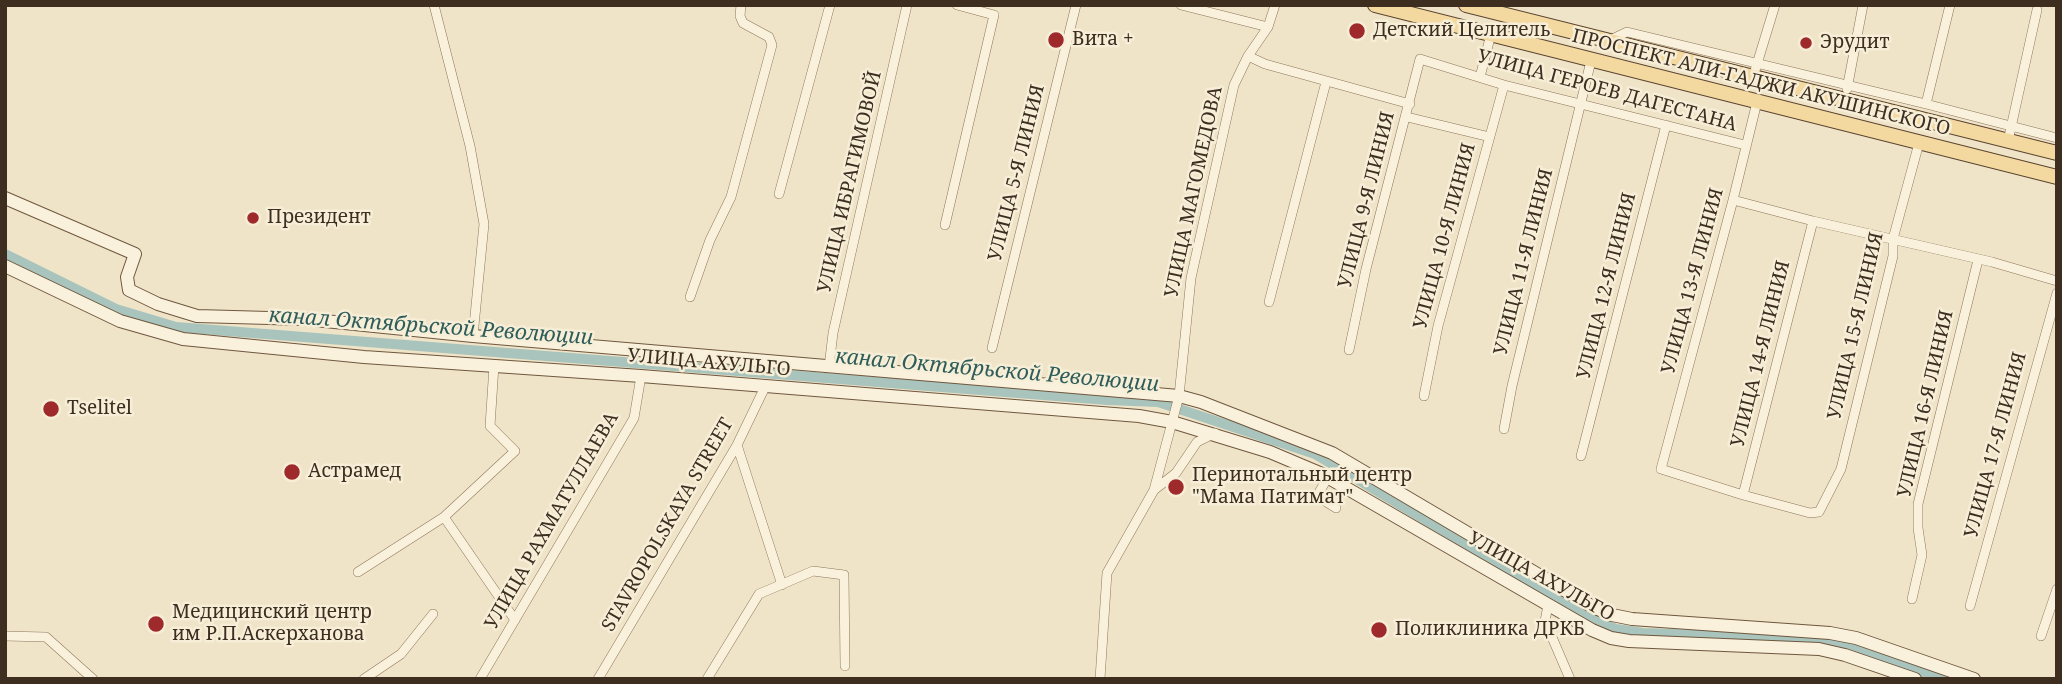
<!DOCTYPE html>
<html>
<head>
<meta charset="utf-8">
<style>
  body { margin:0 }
  #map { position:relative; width:2062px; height:684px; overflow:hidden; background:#f0e4c8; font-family:"Noto Serif",serif }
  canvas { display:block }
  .frame { position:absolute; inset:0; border:7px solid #3d2e20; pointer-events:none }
</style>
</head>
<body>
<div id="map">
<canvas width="2062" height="684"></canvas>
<div class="frame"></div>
</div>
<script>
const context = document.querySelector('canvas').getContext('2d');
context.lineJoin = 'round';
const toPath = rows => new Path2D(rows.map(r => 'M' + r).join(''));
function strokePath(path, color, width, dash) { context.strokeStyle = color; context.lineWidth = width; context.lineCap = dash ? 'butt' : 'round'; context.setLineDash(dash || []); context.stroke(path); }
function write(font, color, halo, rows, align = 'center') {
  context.font = font + ' "Noto Serif",serif'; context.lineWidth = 5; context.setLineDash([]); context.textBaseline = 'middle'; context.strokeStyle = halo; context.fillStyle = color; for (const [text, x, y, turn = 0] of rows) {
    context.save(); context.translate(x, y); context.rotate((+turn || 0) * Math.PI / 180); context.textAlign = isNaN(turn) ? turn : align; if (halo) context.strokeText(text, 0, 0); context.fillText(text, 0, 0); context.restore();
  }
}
strokePath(toPath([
  [5,254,116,309,176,327,1107,400,1158,402,1315,454,1586,616,1616,629,1643,633,1791,638,1825,641,1854,648,1941,679]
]), '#a9c4bc', 10);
const minor = toPath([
  [434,5,470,146,484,224,473,336],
  [1181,5,1268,27],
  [1608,41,1627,32,1926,104,2057,138],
  [1248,56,1265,64,1410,104],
  [1480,77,1491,34],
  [1753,77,1775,5],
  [1847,89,1863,5],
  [1757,102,1733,200,1661,469,1743,495,1810,513,1819,512,1841,469,1893,256,1893,239,1919,143],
  [1926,104,1950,5],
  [1407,117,1490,137],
  [2008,141,2037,10],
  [779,194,830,5],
  [1733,200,1813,221,1992,262,2057,281],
  [945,225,994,15,957,5],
  [690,297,710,240,731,197,772,45,769,37,743,23,740,16,741,5],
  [1269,302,1326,82],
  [992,348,1076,5],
  [1349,350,1366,269,1420,59,1504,85,1745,145],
  [829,367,833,333,907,5],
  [1424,396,1438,326,1504,85],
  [1504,429,1512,386,1591,61],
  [737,445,782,585],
  [1581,456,1666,125],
  [1328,477,1317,496,1336,508],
  [1154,490,1176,473,1197,442,1215,433],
  [1743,495,1813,221],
  [444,517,515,620],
  [358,572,444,517,515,451,490,426,494,366],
  [1912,599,1922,555,1918,528,1918,504,1978,260],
  [1548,605,1545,621,1570,679],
  [1970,606,2057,293],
  [5,636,46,637,93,679],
  [2041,636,2057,589],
  [364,679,401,654,433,614],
  [480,679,634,418,641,376],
  [598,679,737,445,765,387],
  [707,679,759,594,813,571,844,575,845,666],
  [1100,679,1107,573,1154,490,1179,396,1191,278,1234,85,1248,56,1268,27,1275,5]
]);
const secondary = toPath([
  [5,198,135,254,127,277,129,290,158,304,197,316,305,319,473,336,1179,396,1201,402,1332,453,1593,607,1612,615,1632,619,1830,633,1856,638,1974,679],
  [5,266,120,321,183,339,364,357,641,376,1139,416,1172,422,1270,452,1322,474,1592,630,1611,638,1629,641,1819,649,1845,655,1915,679]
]);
const primary = toPath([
  [1375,5,2057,177],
  [1466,5,2057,153]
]);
strokePath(minor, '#8d765c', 10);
strokePath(secondary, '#6f573f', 14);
strokePath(primary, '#5b4430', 16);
strokePath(minor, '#faf1dc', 9);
strokePath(secondary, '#faf1dc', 12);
strokePath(primary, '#f3d9a0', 14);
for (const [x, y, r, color] of [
  [1357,31,9,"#9e2a2b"],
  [1056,40,9,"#9e2a2b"],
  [1806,43,7,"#9e2a2b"],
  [253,218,7,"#9e2a2b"],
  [51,409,9,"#9e2a2b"],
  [292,472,9,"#9e2a2b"],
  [1176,487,9,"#9e2a2b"],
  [156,624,9,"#9e2a2b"],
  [1379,630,9,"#9e2a2b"]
]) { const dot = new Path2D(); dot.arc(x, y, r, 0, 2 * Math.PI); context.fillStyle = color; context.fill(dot); strokePath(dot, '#f7eed8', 2.5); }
write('19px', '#3d2e20', '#f7eed8', [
  ["Детский Целитель",1373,31],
  ["Вита +",1072,40],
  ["Эрудит",1820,43],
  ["Президент",267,218],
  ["Tselitel",67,409],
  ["Астрамед",308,472],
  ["Перинотальный центр",1192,476],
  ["\"Мама Патимат\"",1192,498],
  ["Медицинский центр",172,613],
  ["им Р.П.Аскерханова",172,635],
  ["Поликлиника ДРКБ",1395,630]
], 'left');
write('19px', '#3d2e20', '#f7eed8', [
  ["ПРОСПЕКТ АЛИ-ГАДЖИ АКУШИНСКОГО",1761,83,14],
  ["УЛИЦА ГЕРОЕВ ДАГЕСТАНА",1607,91,15],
  ["УЛИЦА 5-Я ЛИНИЯ",1017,173,-76],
  ["УЛИЦА ИБРАГИМОВОЙ",850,182,-77],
  ["УЛИЦА МАГОМЕДОВА",1194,192,-78],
  ["УЛИЦА 9-Я ЛИНИЯ",1367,200,-76],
  ["УЛИЦА 10-Я ЛИНИЯ",1445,236,-75],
  ["УЛИЦА 11-Я ЛИНИЯ",1524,262,-76],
  ["УЛИЦА 13-Я ЛИНИЯ",1693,281,-75],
  ["УЛИЦА 12-Я ЛИНИЯ",1607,286,-76],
  ["УЛИЦА 15-Я ЛИНИЯ",1856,326,-77],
  ["УЛИЦА 14-Я ЛИНИЯ",1761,354,-76],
  ["УЛИЦА АХУЛЬГО",709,363,5],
  ["УЛИЦА 16-Я ЛИНИЯ",1926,404,-77],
  ["УЛИЦА 17-Я ЛИНИЯ",1996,445,-75],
  ["УЛИЦА РАХМАТУЛЛАЕВА",552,521,-60],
  ["STAVROPOLSKAYA STREET",668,525,-60],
  ["УЛИЦА АХУЛЬГО",1541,577,29]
]);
write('italic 21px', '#2f5d5a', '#f7eed8', [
  ["канал Октябрьской Революции",431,327,4],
  ["канал Октябрьской Революции",997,371,5]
]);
</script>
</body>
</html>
